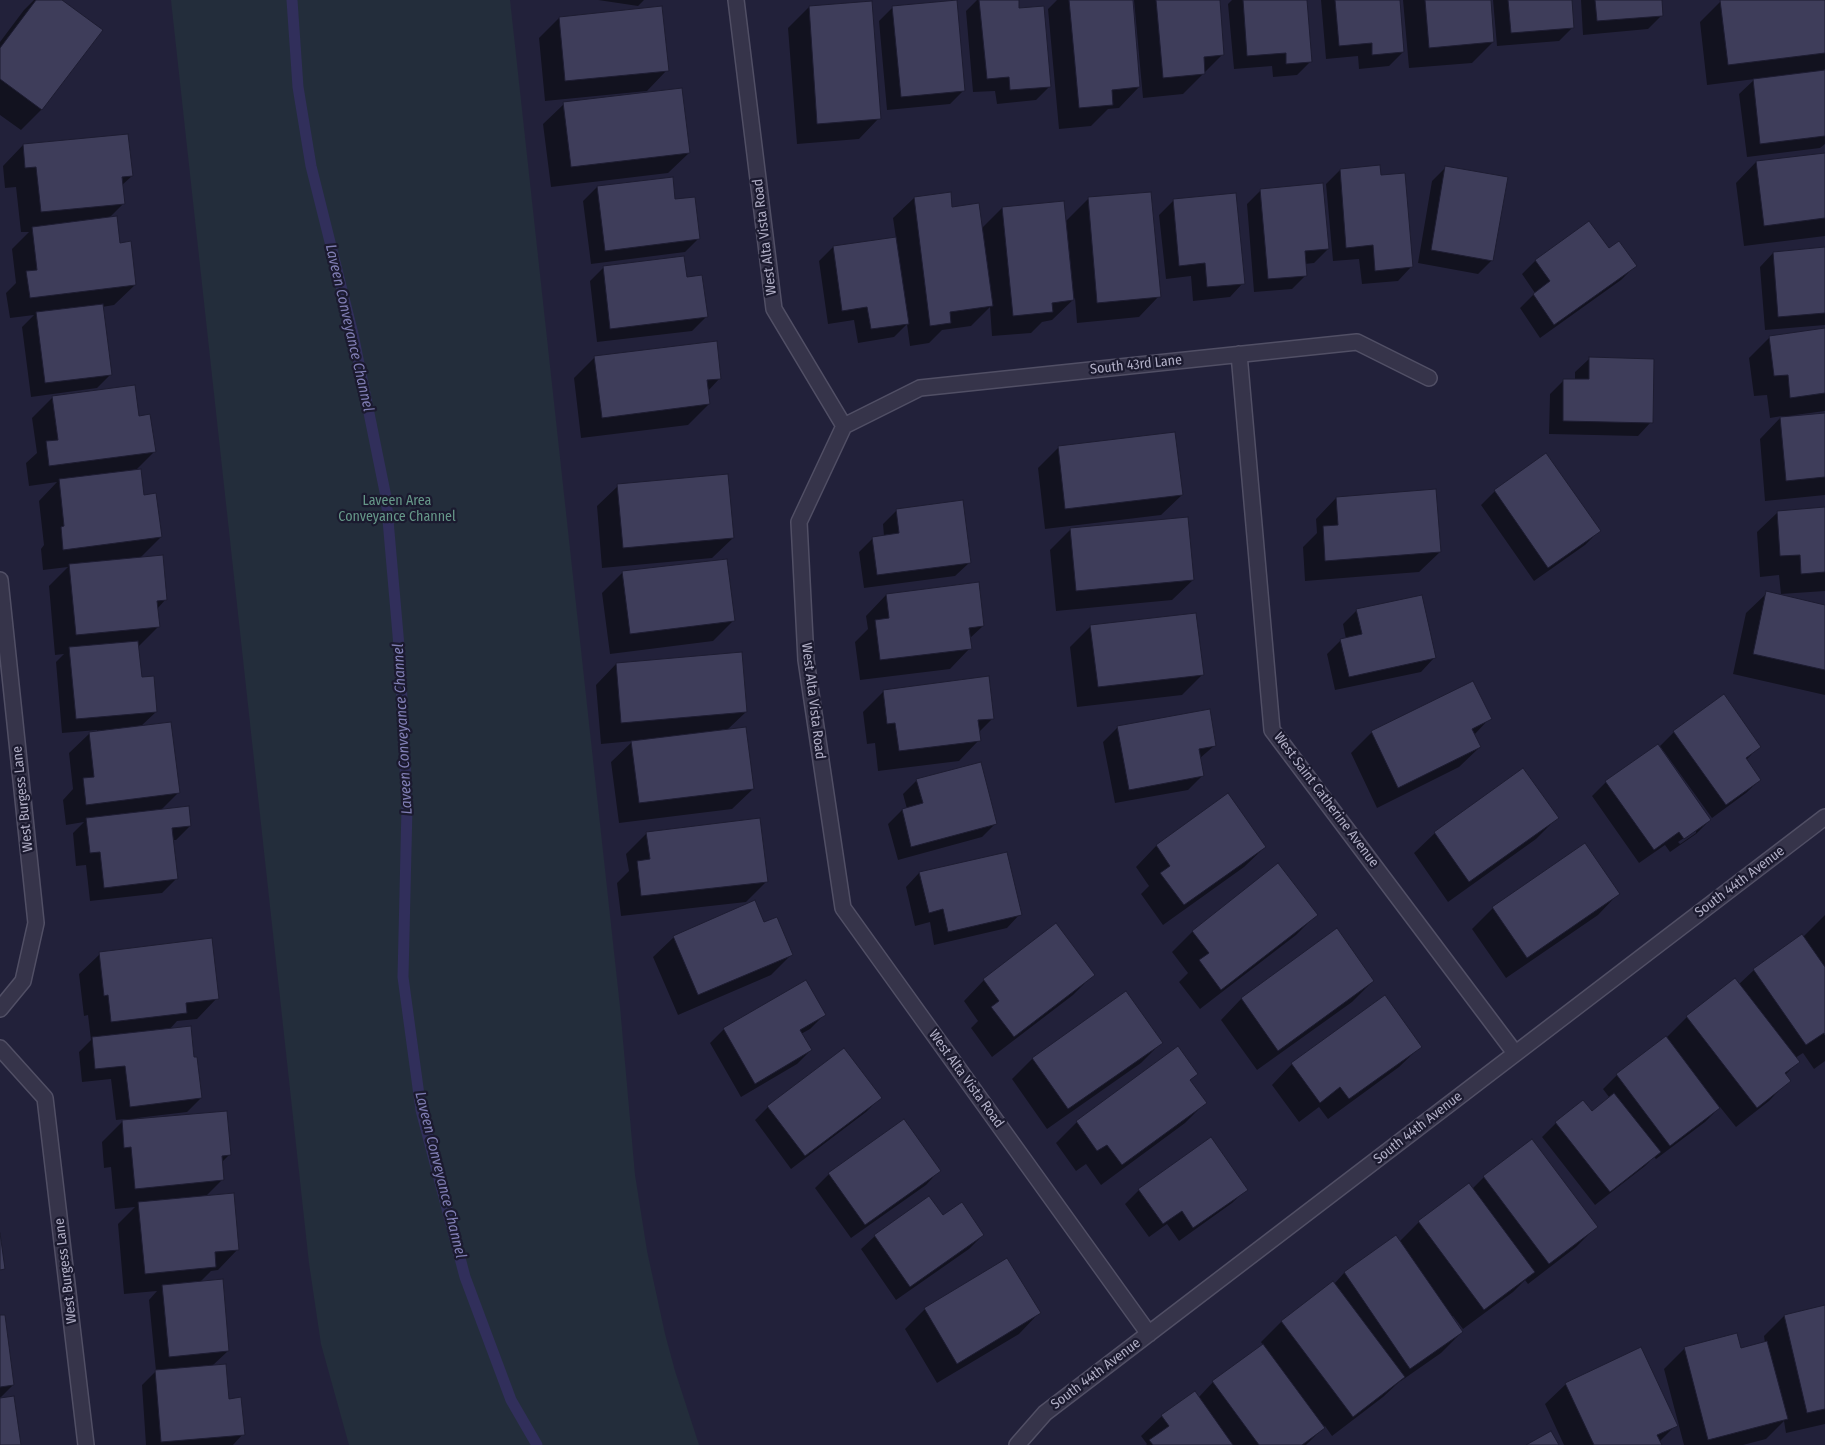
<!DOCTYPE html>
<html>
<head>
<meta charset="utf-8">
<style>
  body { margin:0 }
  canvas { display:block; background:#22213a }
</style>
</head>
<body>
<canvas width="1825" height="1445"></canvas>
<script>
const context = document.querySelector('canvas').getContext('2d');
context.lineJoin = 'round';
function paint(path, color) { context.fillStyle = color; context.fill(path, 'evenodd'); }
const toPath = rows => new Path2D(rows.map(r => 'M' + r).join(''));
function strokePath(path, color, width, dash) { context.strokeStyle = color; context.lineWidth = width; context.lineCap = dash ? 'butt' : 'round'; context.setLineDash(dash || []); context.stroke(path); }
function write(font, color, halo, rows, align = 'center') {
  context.font = font + ' "Fira Sans Condensed",sans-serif'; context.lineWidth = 4.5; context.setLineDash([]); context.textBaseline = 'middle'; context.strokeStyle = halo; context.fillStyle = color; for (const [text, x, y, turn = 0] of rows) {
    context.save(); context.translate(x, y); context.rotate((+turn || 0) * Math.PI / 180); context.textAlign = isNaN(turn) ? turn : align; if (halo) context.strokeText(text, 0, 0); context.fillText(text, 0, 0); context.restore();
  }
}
paint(toPath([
  [171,0,510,0,620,1007,635,1175,647,1251,665,1334,675,1371,699,1445,349,1445,321,1344,309,1263]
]), '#232d3b');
paint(toPath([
  [34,0,60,0,101,31,41,110,21,130,0,115,0,42,24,10],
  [598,0,644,0,638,6],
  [977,0,1018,0,1018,10,1050,86,1036,100,997,104,995,91,973,92,966,11],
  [1057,0,1132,0,1139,87,1119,108,1108,109,1091,126,1059,129,1048,9],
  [1134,0,1219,0,1223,54,1183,94,1143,98],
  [1232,0,1306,0,1311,61,1297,75,1273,77,1272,66,1234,69,1228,4],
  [1321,0,1399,0,1403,52,1389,66,1359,69,1358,56,1326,59],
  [1403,0,1490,0,1493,42,1472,63,1409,68],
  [1493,0,1570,0,1573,27,1559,41,1497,46],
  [1581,0,1661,0,1662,15,1648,29,1583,35],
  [1731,0,1825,0,1825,69,1822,72,1825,72,1825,144,1820,148,1747,157,1739,94,1755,79,1707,85,1700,22,1721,1],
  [809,7,879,118,859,139,797,144,788,28],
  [893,7,964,90,950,104,887,110,879,21],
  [559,18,667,70,647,91,545,101,539,38],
  [564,104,689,153,668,173,551,187,543,124],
  [23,145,132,176,121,186,123,204,108,219,135,285,114,305,102,307,111,374,97,388,31,397,22,327,34,315,10,318,6,293,16,283,12,249,29,232,21,232,16,187,5,188,3,166],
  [1825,154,1825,236,1744,246,1736,183,1756,162],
  [1446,167,1492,260,1478,274,1418,263,1432,181],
  [1340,170,1380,176,1411,267,1398,281,1362,284,1359,259,1333,261,1326,184],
  [672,178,674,201,699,238,685,252,591,264,583,201,597,187],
  [1261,190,1328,249,1314,263,1305,264,1306,275,1292,289,1254,292,1247,204],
  [950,193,951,208,981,229,1002,208,1065,222,1088,199,1159,296,1139,317,1077,323,1075,298,1052,320,1042,322,1031,333,992,336,990,307,971,326,942,330,929,343,910,346,907,324,894,337,858,343,854,320,828,324,819,261,833,247,896,238,893,218,914,198],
  [1173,201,1243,283,1230,297,1193,301,1191,276,1166,279,1159,215],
  [1825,249,1825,325,1765,330,1760,267,1773,253],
  [1536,260,1635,266,1621,280,1540,338,1520,308,1535,293,1522,274],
  [604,267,706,317,692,331,597,342,590,281],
  [1825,330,1825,411,1795,415,1795,417,1825,414,1825,495,1765,501,1760,439,1782,416,1770,418,1767,395,1754,396,1749,358,1770,337],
  [595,357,720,378,707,392,709,404,688,425,581,438,574,378],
  [1589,359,1651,422,1638,436,1549,434,1550,394,1564,380,1575,380,1575,372],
  [53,397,138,417,154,452,135,471,143,497,161,537,139,559,166,599,157,609,158,627,137,648,140,679,156,712,140,727,178,793,160,811,190,826,176,840,172,840,176,879,162,893,90,901,86,865,76,866,73,833,84,822,66,825,63,800,73,789,69,753,90,733,97,732,97,730,62,733,56,662,64,654,55,655,49,586,68,567,43,570,41,549,44,545,39,501,57,482,29,486,26,463,37,453,32,418],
  [1059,447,1182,495,1161,515,1045,529,1038,468],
  [1546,454,1599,531,1585,545,1534,581,1481,505,1495,491],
  [618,486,733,538,712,558,602,568,597,506],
  [1336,498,1440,552,1419,572,1305,581,1303,547,1317,533,1316,519],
  [1825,508,1825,591,1781,594,1779,575,1760,577,1757,532,1778,512],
  [897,510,969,563,955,576,864,588,859,552,873,538,884,536,883,524],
  [1071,529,1193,580,1172,600,1056,611,1050,550],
  [623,572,733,621,713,641,610,654,602,593],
  [1767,593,1825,606,1825,695,1733,674,1746,613],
  [886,595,983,626,969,639,970,648,950,669,860,680,855,642,868,629,866,616],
  [1357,610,1434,658,1421,672,1335,690,1327,654,1341,640,1346,639,1343,624],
  [1091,626,1202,675,1182,695,1077,707,1070,647],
  [616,664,746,712,727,730,753,789,732,809,619,823,611,762,633,741,601,744,596,685],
  [884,691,993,718,978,733,979,740,959,761,878,771,875,743,867,744,863,712],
  [1209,710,1215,745,1199,759,1202,776,1188,790,1115,803,1103,742,1117,728],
  [1490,718,1474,735,1480,747,1459,767,1377,808,1351,753,1372,732],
  [1674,732,1759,747,1746,760,1760,780,1746,793,1712,818,1660,746],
  [917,780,996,823,982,837,898,860,888,824,902,810,907,809,903,794],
  [1606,782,1710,820,1696,834,1670,852,1665,845,1639,863,1592,796],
  [1696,830,1696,833,1680,844,1678,842],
  [1228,794,1265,847,1244,867,1163,925,1141,894,1149,886,1136,867,1156,846],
  [1557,818,1536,839,1448,902,1414,853,1435,833],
  [647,833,766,882,746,902,621,916,617,883,629,871,626,854],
  [1585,845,1618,894,1598,915,1506,978,1472,929,1493,908],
  [919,873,1020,914,1007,928,934,945,930,922,915,926,906,887],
  [1316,915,1296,935,1200,1009,1179,982,1188,973,1172,952,1193,931],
  [1825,915,1825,1061,1814,1069,1803,1053,1795,1058,1798,1062,1785,1075,1789,1080,1769,1101,1736,1127,1720,1107,1705,1122,1656,1159,1654,1157,1645,1166,1595,1205,1542,1137,1556,1123,1592,1113,1609,1097,1603,1089,1617,1075,1666,1038,1687,1017,1734,980,1738,985,1754,970,1803,937],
  [764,924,792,954,771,975,678,1015,653,957,674,937],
  [1336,930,1373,981,1352,1002,1257,1070,1221,1020,1241,999],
  [100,954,217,998,197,1019,177,1021,169,1030,193,1059,201,1098,187,1112,137,1118,137,1120,230,1154,221,1163,222,1180,205,1197,238,1249,218,1270,211,1271,199,1283,228,1351,212,1366,243,1434,233,1445,146,1445,142,1385,156,1371,149,1300,157,1291,124,1294,118,1224,135,1207,115,1209,111,1167,104,1168,102,1142,125,1119,116,1120,111,1079,82,1082,79,1052,91,1040,88,1015,84,1016,79,974],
  [1093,975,1073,995,992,1057,971,1028,978,1021,964,1001,984,980],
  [805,982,824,1015,810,1029,801,1034,811,1050,797,1064,741,1097,710,1043,724,1029],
  [1161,1043,1141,1063,1047,1129,1012,1079,1033,1058],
  [1420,1047,1399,1067,1328,1119,1319,1107,1299,1122,1272,1085,1292,1064],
  [1178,1048,1197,1074,1189,1081,1205,1103,1185,1123,1101,1185,1086,1164,1076,1171,1056,1143,1077,1122],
  [880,1098,866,1112,791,1169,755,1120,768,1107],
  [1210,1139,1246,1190,1232,1203,1179,1241,1167,1224,1149,1237,1125,1204,1139,1190],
  [939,1171,926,1185,851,1238,815,1188,829,1174],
  [1484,1177,1596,1227,1576,1247,1528,1284,1525,1280,1513,1292,1463,1329,1453,1316,1452,1317,1462,1332,1441,1353,1398,1383,1383,1397,1332,1436,1325,1426,1306,1445,1146,1445,1147,1444,1141,1436,1162,1416,1198,1398,1213,1382,1263,1345,1261,1342,1281,1322,1333,1283,1334,1284,1344,1273,1396,1237,1399,1242,1419,1222,1472,1189],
  [942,1217,983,1235,969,1249,896,1300,861,1249,875,1236],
  [1825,1306,1825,1424,1786,1433,1784,1421,1766,1439,1743,1445,1684,1445,1664,1369,1685,1348,1740,1349,1765,1343,1764,1336,1784,1316],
  [925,1309,1039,1313,1019,1334,937,1383,905,1329],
  [0,1316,13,1385,0,1398],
  [1566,1384,1676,1425,1659,1442,1661,1445,1564,1445,1545,1404]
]), '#0007');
strokePath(toPath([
  [292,0,298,87,311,166,353,334,386,497,400,658,407,807,403,977,421,1110,465,1277,511,1400,537,1445]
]), '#312f5b', 11);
const building = toPath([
  [36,0,62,0,103,30,42,110,0,79,0,48,36,0],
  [957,0,965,91,901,97,892,6,957,0],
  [979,0,1019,0,1019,8,1044,6,1051,87,1010,90,1009,77,987,79,979,0],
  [1069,0,1133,0,1140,87,1112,90,1113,105,1079,108,1069,0],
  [1156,0,1220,0,1224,55,1204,57,1205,74,1163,78,1156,0],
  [1243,0,1307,0,1312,62,1286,64,1286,53,1247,56,1243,0],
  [1335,0,1400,0,1404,52,1372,55,1372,43,1339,46,1335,0],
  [1425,0,1491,0,1494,42,1429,48,1425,0],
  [1508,0,1572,0,1574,28,1511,33,1508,0],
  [1595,0,1662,0,1663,16,1597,21,1595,0],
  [1720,0,1825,0,1825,53,1728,65,1720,0],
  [872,1,881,119,817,124,809,6,872,1],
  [662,6,669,71,565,81,559,17,662,6],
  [1825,70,1825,136,1760,144,1753,79,1825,70],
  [682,88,690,153,571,167,563,102,682,88],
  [128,134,133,176,122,177,125,204,41,212,36,167,25,168,23,144,128,134],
  [1825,153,1825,218,1764,226,1756,161,1825,153],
  [1380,165,1381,175,1405,173,1413,267,1375,271,1373,245,1346,248,1340,169,1380,165],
  [1445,166,1508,177,1493,261,1431,250,1445,166],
  [673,177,675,199,695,197,700,239,605,251,597,186,673,177],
  [1323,183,1329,249,1305,251,1307,276,1268,279,1260,189,1323,183],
  [951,192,952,207,979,203,993,306,950,312,951,323,930,326,914,197,951,192],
  [1151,192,1161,297,1097,303,1088,197,1151,192],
  [1236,193,1245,284,1207,287,1205,263,1179,266,1173,199,1236,193],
  [1064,201,1074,300,1052,303,1053,312,1013,316,1002,207,1064,201],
  [117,216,120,243,131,241,136,285,30,298,26,271,37,270,32,227,117,216],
  [1589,221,1609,248,1619,241,1637,266,1554,325,1533,294,1550,281,1535,260,1589,221],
  [896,237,909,324,871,329,867,307,842,311,833,246,896,237],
  [1825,247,1825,313,1778,317,1773,252,1825,247],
  [684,256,687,277,702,275,708,317,610,329,603,266,684,256],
  [103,304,112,375,45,383,36,312,103,304],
  [1825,328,1825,393,1790,398,1788,375,1774,376,1769,336,1825,328],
  [717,341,721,379,707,380,710,404,602,418,594,356,717,341],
  [1589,357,1654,359,1653,423,1563,421,1563,379,1589,379,1589,357],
  [135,385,139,416,150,414,156,452,49,466,46,441,58,440,52,396,135,385],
  [1825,413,1825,477,1786,481,1780,417,1825,413],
  [1175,432,1183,495,1065,509,1058,446,1175,432],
  [1546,453,1601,531,1548,568,1494,490,1546,453],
  [141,469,144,495,156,493,162,537,63,550,61,527,64,526,59,479,141,469],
  [728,474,734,538,623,548,617,484,728,474],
  [1436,489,1441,552,1325,561,1323,526,1338,525,1336,497,1436,489],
  [963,500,971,563,877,575,872,537,899,533,896,509,963,500],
  [1825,507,1825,572,1801,574,1800,555,1780,556,1777,511,1825,507],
  [1188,517,1194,580,1076,591,1070,528,1188,517],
  [163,555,167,600,157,601,160,627,76,635,69,564,163,555],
  [727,559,735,621,630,634,622,571,727,559],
  [979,582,984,626,969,628,972,649,880,660,875,620,889,618,886,594,979,582],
  [1766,591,1825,605,1825,670,1753,654,1766,591],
  [1422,595,1436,658,1349,677,1340,639,1362,634,1356,609,1422,595],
  [1196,613,1204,675,1098,687,1090,625,1196,613],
  [138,641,142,677,154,676,157,712,76,719,69,647,138,641],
  [742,652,747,712,621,723,616,663,742,652],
  [989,676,994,719,978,720,981,741,899,751,895,723,887,724,883,690,989,676],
  [1473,681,1492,719,1472,729,1481,747,1398,788,1371,731,1473,681],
  [1724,694,1761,747,1746,758,1761,780,1726,805,1673,731,1724,694],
  [1210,709,1216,746,1199,749,1204,776,1129,790,1117,726,1210,709],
  [171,722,180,793,86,805,83,778,94,777,89,732,171,722],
  [746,727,754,789,639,803,631,741,746,727],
  [1658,744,1711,820,1684,839,1679,832,1654,850,1605,781,1658,744],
  [981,762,997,824,911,847,902,809,923,803,916,779,981,762],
  [1523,768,1559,818,1469,882,1434,832,1523,768],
  [1228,793,1266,847,1184,905,1160,873,1170,866,1156,845,1228,793],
  [189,806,191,826,172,828,178,879,104,888,100,852,90,853,86,818,189,806],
  [760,818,768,882,641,896,637,861,650,859,646,832,760,818],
  [1585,843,1620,894,1527,958,1492,907,1585,843],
  [1007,852,1022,915,948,932,943,909,929,913,919,872,1007,852],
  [1278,863,1318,915,1221,990,1199,960,1209,953,1192,931,1278,863],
  [755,900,764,922,777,917,793,955,698,995,673,936,755,900],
  [1056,923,1095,975,1014,1037,991,1007,999,1001,983,979,1056,923],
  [1337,928,1374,981,1278,1051,1241,998,1337,928],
  [1802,934,1825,967,1825,1035,1824,1033,1806,1045,1753,969,1802,934],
  [212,938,219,999,186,1003,187,1013,111,1022,108,995,104,996,99,952,212,938],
  [1735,978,1800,1062,1785,1073,1791,1081,1757,1108,1686,1016,1735,978],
  [806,980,826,1015,800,1030,812,1050,755,1084,723,1028,806,980],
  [1126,991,1163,1043,1068,1109,1032,1058,1126,991],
  [1385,995,1422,1047,1349,1099,1340,1087,1320,1103,1291,1063,1385,995],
  [191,1026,194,1057,197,1057,202,1098,130,1107,125,1066,95,1069,92,1037,191,1026],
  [1666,1036,1720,1108,1670,1146,1616,1074,1666,1036],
  [1178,1046,1198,1074,1190,1080,1207,1103,1122,1165,1107,1145,1097,1151,1076,1121,1178,1046],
  [844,1048,882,1098,805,1156,767,1106,844,1048],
  [1614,1093,1661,1152,1610,1192,1555,1122,1583,1100,1592,1111,1614,1093],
  [227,1111,231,1155,222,1156,224,1180,135,1189,131,1147,124,1148,122,1120,227,1111],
  [904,1119,941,1171,865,1225,828,1173,904,1119],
  [1211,1137,1248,1190,1193,1228,1182,1211,1163,1224,1138,1189,1211,1137],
  [1532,1139,1598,1227,1549,1264,1483,1176,1532,1139],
  [1469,1183,1535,1272,1484,1310,1418,1221,1469,1183],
  [234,1193,239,1250,215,1252,216,1267,145,1274,138,1202,234,1193],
  [929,1196,943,1215,962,1202,984,1235,910,1287,874,1235,929,1196],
  [0,1233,5,1269,0,1270,0,1233],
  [1396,1235,1463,1332,1410,1369,1344,1272,1396,1235],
  [1007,1258,1041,1313,957,1364,924,1308,1007,1258],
  [223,1279,229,1351,169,1357,162,1285,223,1279],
  [1333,1281,1405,1377,1353,1417,1281,1321,1333,1281],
  [1825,1305,1825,1409,1807,1413,1784,1315,1825,1305],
  [0,1315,5,1315,14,1385,0,1387,0,1315],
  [1737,1333,1741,1348,1767,1341,1788,1419,1708,1440,1684,1347,1737,1333],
  [1263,1344,1325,1428,1302,1445,1259,1445,1212,1381,1263,1344],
  [1641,1347,1678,1426,1657,1435,1662,1445,1594,1445,1565,1383,1641,1347],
  [226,1364,229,1399,241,1397,245,1435,161,1442,155,1370,226,1364],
  [1195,1391,1233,1445,1153,1445,1149,1440,1169,1426,1161,1415,1195,1391],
  [14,1396,21,1445,0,1445,0,1398,14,1396],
  [1551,1431,1559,1445,1526,1445,1551,1431]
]);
paint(building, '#3e3d5a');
strokePath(building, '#1d1c31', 1);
const minor = toPath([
  [736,0,774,309,844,426,799,522,806,660,843,908,1149,1334],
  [1239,354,1272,730,1515,1053],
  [844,426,920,388,1357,342,1429,378],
  [0,580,36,923,23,981,0,1009],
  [0,1048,45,1098,86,1445],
  [1017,1445,1045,1413,1825,817]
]);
strokePath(minor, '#514f65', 18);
strokePath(minor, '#36344a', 15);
write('14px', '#b1afc6', '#1b1a2f', [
  ["West Alta Vista Road",765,237,-97],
  ["South 43rd Lane",1136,365,-6],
  ["West Alta Vista Road",813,701,83],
  ["West Burgess Lane",23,799,-96],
  ["West Saint Catherine Avenue",1326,800,53],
  ["South 44th Avenue",1740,882,-37],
  ["West Alta Vista Road",966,1079,54],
  ["South 44th Avenue",1418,1128,-38],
  ["West Burgess Lane",66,1271,-97],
  ["South 44th Avenue",1096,1374,-37]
]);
write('14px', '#669889', '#1b1a2f', [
  ["Laveen Area",397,501],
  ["Conveyance Channel",397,517]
]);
write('italic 15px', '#807eb4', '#1b1a2f', [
  ["Laveen Conveyance Channel",349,328,77],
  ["Laveen Conveyance Channel",403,729,-93],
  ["Laveen Conveyance Channel",440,1175,76]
]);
</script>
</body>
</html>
